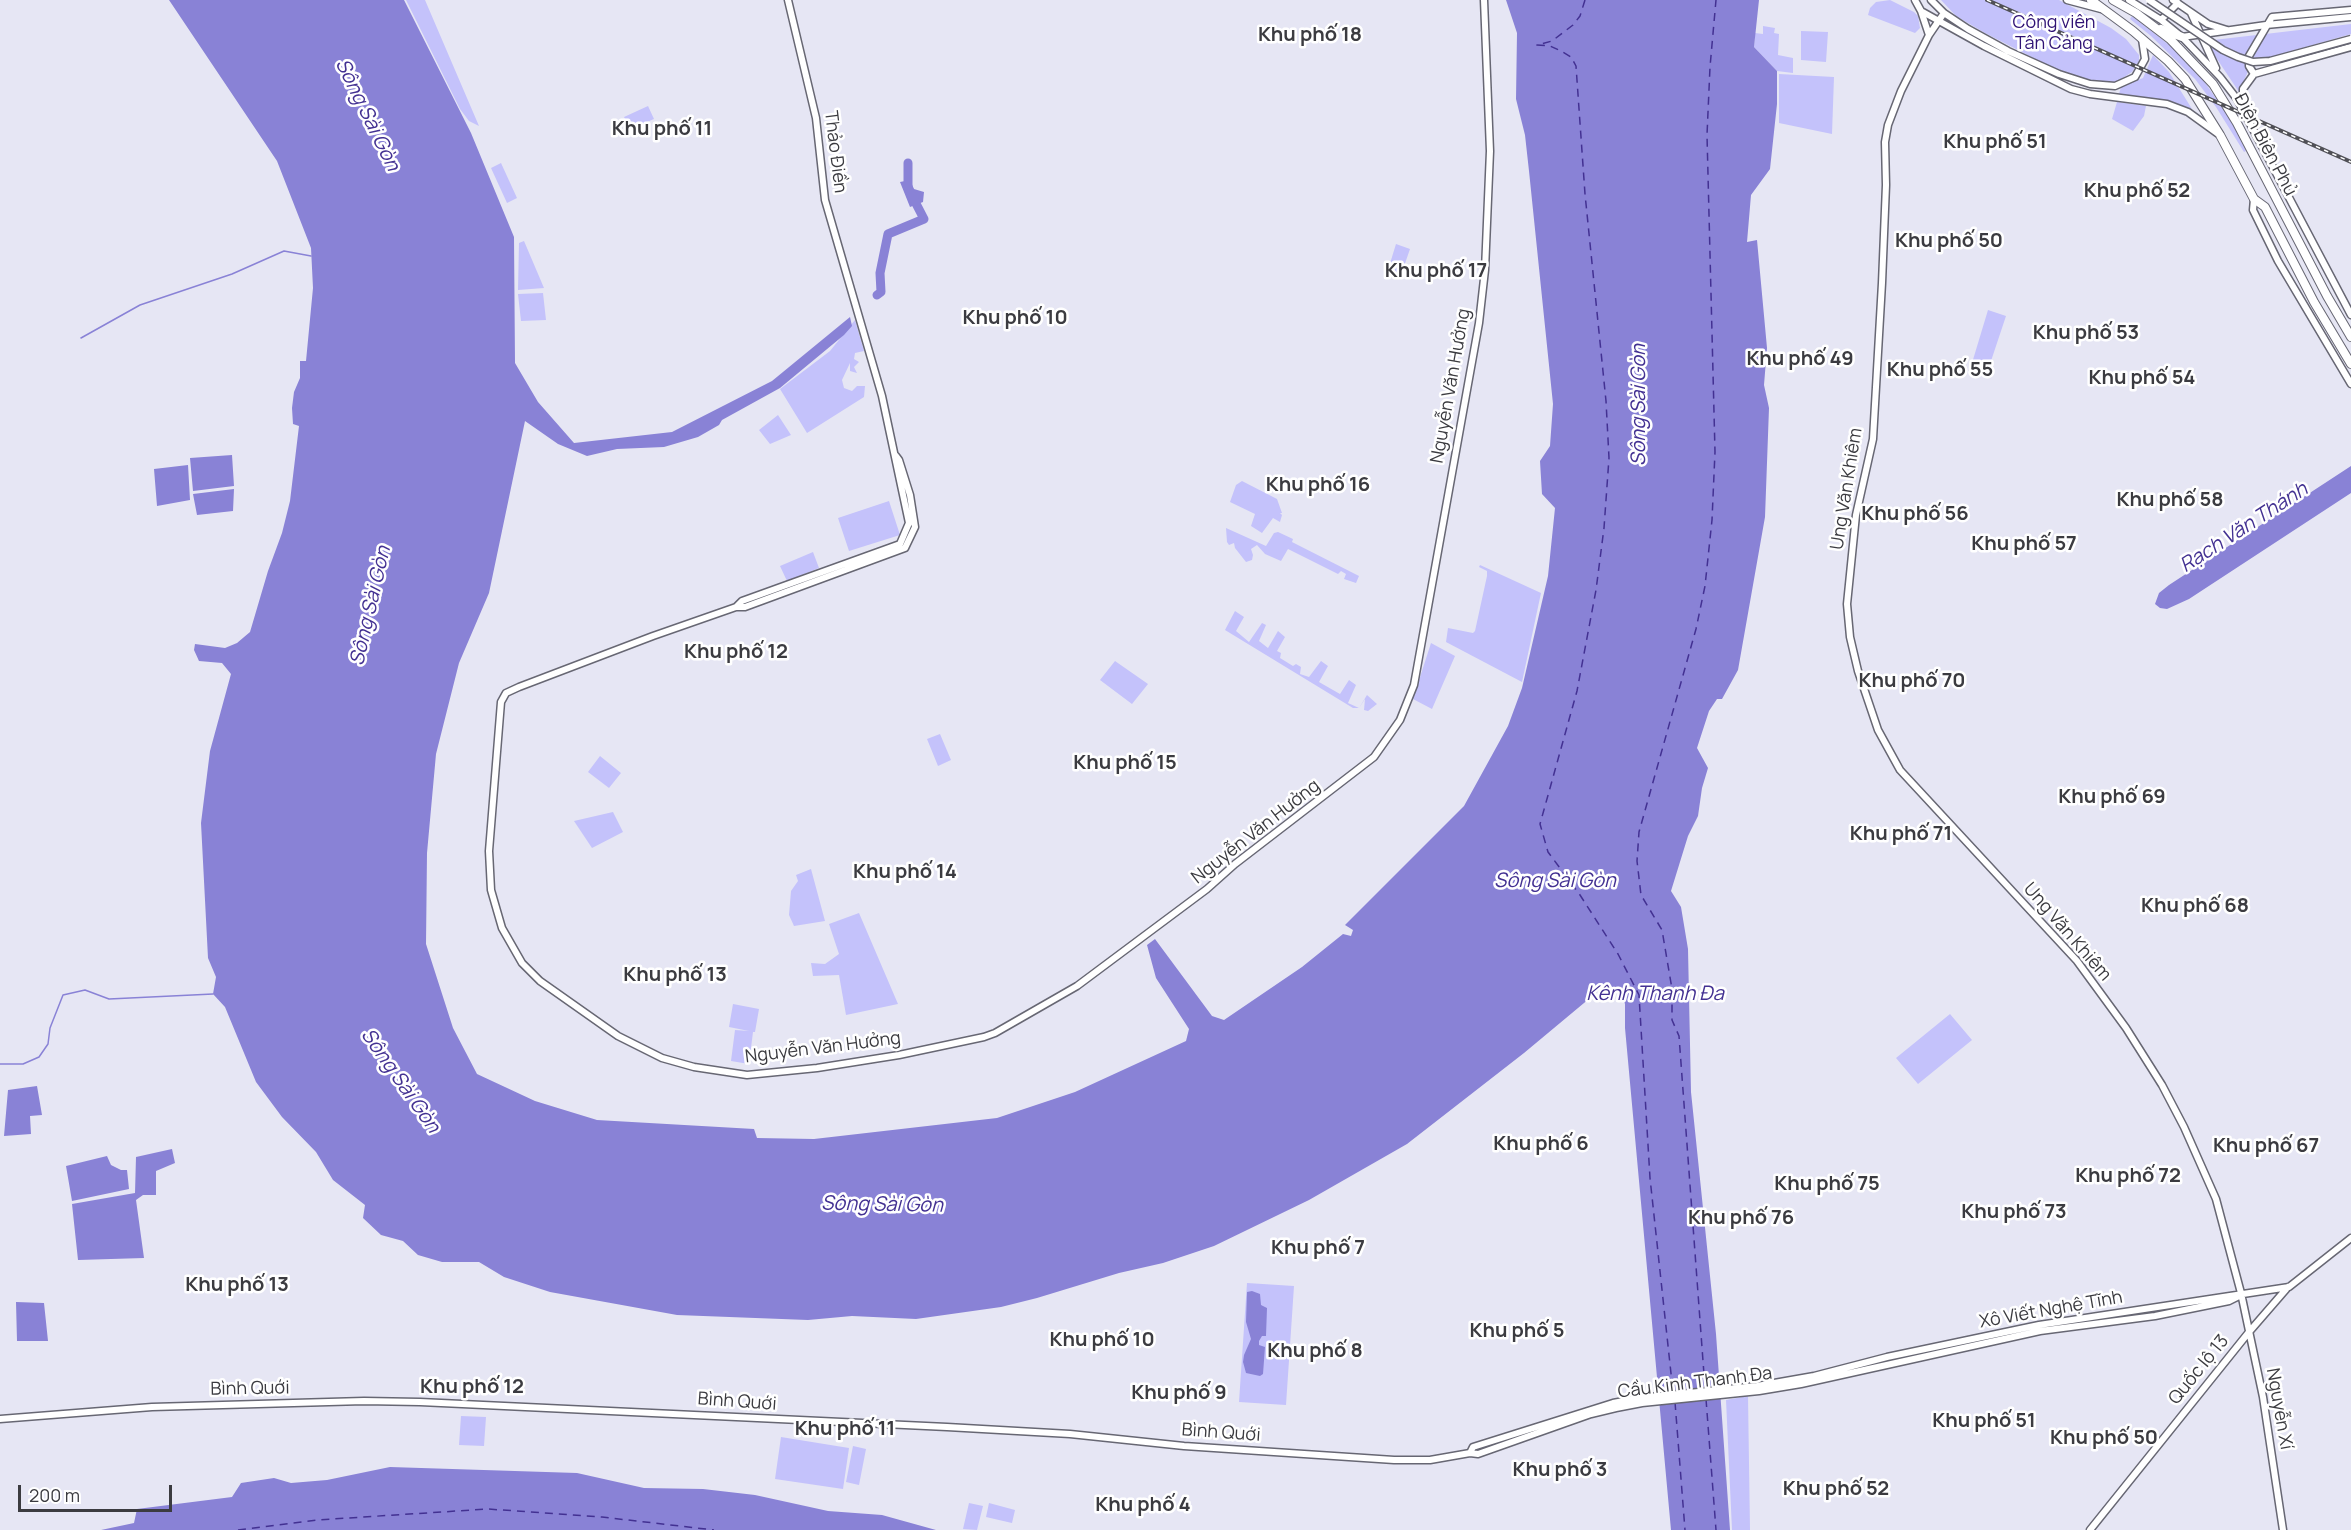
<!DOCTYPE html>
<html>
<head>
<meta charset="utf-8">
<style>
  body { margin:0 }
  #map { position:relative; width:2351px; height:1530px; overflow:hidden; background:#e6e6f4; font-family:Manrope,sans-serif }
  canvas { display:block }
  .scale { position:absolute; left:18px; top:1485px; width:154px; height:27px; box-sizing:border-box; border:3px solid #3b3b40; border-top:0; padding-left:8px; font-size:18px; line-height:21px; white-space:nowrap; color:#3b3b40; -webkit-text-stroke:4px #fff; paint-order:stroke }
</style>
</head>
<body>
<div id="map">
<canvas width="2351" height="1530"></canvas>
<div class="scale">200 m</div>
</div>
<script>
const context = document.querySelector('canvas').getContext('2d');
context.lineJoin = 'round';
function paint(path, color) { context.fillStyle = color; context.fill(path, 'evenodd'); }
const toPath = rows => new Path2D(rows.map(r => 'M' + r).join(''));
function strokePath(path, color, width, dash) { context.strokeStyle = color; context.lineWidth = width; context.lineCap = dash ? 'butt' : 'round'; context.setLineDash(dash || []); context.stroke(path); }
function write(font, color, halo, rows, align = 'center') {
  context.font = font + ' Manrope,sans-serif'; context.lineWidth = 5; context.setLineDash([]); context.textBaseline = 'middle'; context.strokeStyle = halo; context.fillStyle = color; for (const [text, x, y, turn = 0] of rows) {
    context.save(); context.translate(x, y); context.rotate((+turn || 0) * Math.PI / 180); context.textAlign = isNaN(turn) ? turn : align; if (halo) context.strokeText(text, 0, 0); context.fillText(text, 0, 0); context.restore();
  }
}
paint(toPath([
  [406,0,425,0,479,126,469,121,460,109],
  [1890,0,1914,12,1918,16,1920,28,1915,33,1868,15,1870,8,1876,2],
  [1941,0,2059,0,2111,28,2126,39,2139,55,2139,61,2132,72,2115,83,2098,82,2078,77,2047,65,1985,33,1956,16],
  [2132,16,2177,51,2204,81,2230,119,2246,151,2244,152,2216,107,2195,79,2151,36,2130,19],
  [2351,24,2351,34,2271,57,2251,58,2249,69,2239,92,2205,41],
  [1763,26,1775,28,1774,33,1779,34,1778,55,1793,58,1793,73,1777,71,1754,47,1755,33,1763,34],
  [1801,31,1828,32,1826,62,1801,60],
  [2153,55,2169,72,2192,109,2171,102,2119,94,2121,87,2143,78],
  [1779,74,1834,77,1832,134,1779,123],
  [2117,102,2146,106,2144,116,2133,131,2112,119],
  [648,106,654,119,630,129,624,117],
  [501,163,517,198,507,203,491,168],
  [524,241,544,288,518,290,519,243],
  [1396,244,1410,249,1401,275,1388,270],
  [543,293,546,320,521,321,518,294],
  [1988,310,2006,316,1988,370,1972,363],
  [855,320,864,351,855,353,854,359,859,362,854,367,857,373,850,371,850,363,842,380,844,388,852,391,857,386,865,386,864,397,807,433,780,389,830,351],
  [778,415,791,435,770,444,759,430],
  [1242,481,1277,499,1282,513,1280,513,1282,515,1280,522,1273,518,1262,533,1251,526,1255,514,1230,502,1236,485],
  [889,501,900,535,849,551,838,518],
  [1226,528,1266,546,1274,533,1278,532,1293,539,1292,542,1359,576,1356,583,1344,579,1346,574,1341,571,1338,574,1288,549,1281,561,1265,554,1257,545,1251,549,1253,555,1252,560,1246,562,1235,548,1234,543,1229,545,1227,542],
  [813,552,819,568,787,581,780,566],
  [1480,565,1541,593,1522,682,1446,642,1448,628,1473,633,1475,631,1487,576,1487,571,1479,567],
  [1235,611,1244,617,1236,631,1249,642,1262,623,1266,625,1259,641,1268,648,1278,631,1285,637,1277,651,1281,653,1280,658,1293,666,1296,664,1301,667,1300,674,1309,677,1321,661,1328,666,1319,682,1340,694,1349,680,1356,685,1348,703,1359,708,1367,695,1377,704,1368,711,1364,710,1365,699,1359,708,1353,708,1225,630],
  [1431,643,1455,656,1432,709,1413,699],
  [1115,661,1148,684,1132,704,1100,680],
  [940,734,951,760,938,766,927,739],
  [600,756,621,773,609,788,588,772],
  [613,812,623,832,592,848,574,821],
  [811,869,825,921,794,926,789,915,791,891,798,881,796,875],
  [859,913,898,1004,846,1015,839,975,813,976,811,963,825,964,839,954,829,924],
  [733,1004,759,1009,755,1032,753,1032,749,1064,731,1061,735,1030,749,1031,729,1027],
  [1950,1014,1972,1040,1918,1084,1896,1058],
  [1247,1283,1294,1286,1286,1405,1239,1402],
  [1748,1396,1750,1530,1732,1530,1726,1400],
  [461,1416,486,1417,484,1446,459,1445],
  [781,1437,849,1448,843,1489,775,1479],
  [853,1446,866,1449,859,1485,846,1482],
  [969,1503,983,1506,977,1530,963,1529],
  [989,1503,1015,1510,1012,1523,986,1517]
]), '#c4c2fb');
paint(toPath([
  [169,0,404,0,471,133,514,237,515,363,538,402,574,443,672,432,772,381,850,317,852,326,844,335,780,388,722,420,719,425,698,437,664,447,617,449,587,456,558,444,525,421,489,593,459,663,436,754,427,853,426,944,453,1028,477,1074,535,1101,597,1120,754,1129,757,1138,814,1139,997,1118,1075,1092,1186,1041,1189,1029,1156,978,1147,945,1155,939,1212,1016,1224,1020,1302,967,1343,934,1351,936,1353,930,1345,925,1464,806,1508,726,1522,688,1548,576,1555,508,1542,494,1540,461,1550,446,1553,404,1529,171,1525,135,1516,99,1517,33,1506,0,1759,0,1754,47,1777,71,1777,104,1770,169,1751,195,1747,242,1757,240,1767,348,1764,385,1769,408,1765,517,1738,670,1722,699,1717,699,1709,711,1697,748,1708,768,1702,788,1698,816,1688,836,1671,891,1681,907,1688,949,1691,1092,1716,1334,1730,1530,1671,1530,1625,1028,1625,1004,1622,994,1616,988,1602,988,1524,1053,1407,1144,1309,1200,1214,1246,1163,1263,1119,1273,1037,1298,1001,1307,916,1319,852,1316,808,1320,677,1315,550,1292,504,1277,479,1262,442,1262,418,1255,403,1241,381,1235,363,1218,365,1205,333,1180,316,1152,282,1117,256,1082,225,1007,213,994,216,977,208,958,201,823,210,751,231,674,222,663,199,661,194,650,195,644,225,648,237,643,250,632,268,571,282,533,290,501,299,426,293,424,292,408,294,392,300,378,300,361,306,361,313,288,311,248,277,161],
  [910,180,914,189,924,192,923,202,910,207,900,182],
  [232,455,234,486,193,491,190,458],
  [188,465,190,500,157,506,154,469],
  [2351,466,2351,493,2189,599,2167,609,2160,608,2155,604,2159,593,2169,585],
  [234,489,233,511,197,515,193,494],
  [37,1086,42,1115,30,1116,31,1134,4,1136,8,1090],
  [172,1149,175,1163,156,1171,156,1195,143,1195,136,1200,144,1258,78,1260,72,1204,135,1193,136,1157],
  [107,1156,111,1165,121,1170,127,1170,129,1189,72,1201,66,1166],
  [1252,1291,1260,1294,1261,1305,1267,1308,1266,1336,1262,1336,1259,1341,1259,1345,1265,1347,1263,1374,1260,1376,1246,1373,1243,1362,1244,1355,1251,1339,1246,1322,1247,1292],
  [16,1302,44,1303,48,1341,17,1341],
  [390,1467,577,1473,644,1488,703,1489,755,1495,828,1511,882,1515,936,1530,101,1530,134,1523,137,1509,232,1497,241,1483,274,1478,291,1483,327,1480]
]), '#8982d6');
strokePath(toPath([
  [81,338,140,305,232,274,284,251,311,256],
  [0,1064,23,1064,39,1057,48,1044,50,1028,63,995,85,990,109,999,213,994]
]), '#8982d6', 1.5);
strokePath(toPath([
  [877,295,881,292,880,273,888,234,924,219,908,188,908,163]
]), '#8982d6', 9);
strokePath(toPath([
  [1585,0,1580,16,1573,25,1552,41,1537,45,1550,46,1561,51,1571,57,1576,66,1585,194,1606,401,1609,458,1604,528,1596,590,1577,691,1540,824,1548,852,1580,895,1618,954,1639,995,1650,1178,1673,1392],
  [1705,1388,1679,1036,1672,1020,1672,989,1662,930,1641,895,1637,861,1639,832,1696,629,1705,586,1712,520,1715,452,1707,135,1710,67,1716,0],
  [1706,1399,1716,1530],
  [1675,1402,1685,1530],
  [238,1530,317,1520,488,1509,602,1517,714,1530]
]), '#433192', 1.5, [8, 6]);
const major = toPath([
  [1915,0,1921,11,1929,35],
  [1931,0,1944,13,1968,29,2008,51,2059,74,2090,84,2115,86,2135,77,2145,59,2142,39],
  [2067,0,2101,9],
  [2129,0,2161,20,2182,37,2220,77,2237,99,2351,315],
  [2173,0,2208,24,2227,30],
  [1921,11,1984,46,2071,89,2090,94,2167,104,2188,112,2217,133],
  [1944,13,1929,35,1901,91,1888,125,1885,142,1886,185,1882,283,1873,439,1856,515,1847,604,1850,637,1858,671,1878,730,1900,770,2077,961,2126,1028,2162,1085,2184,1127,2216,1199,2241,1293,2263,1397,2283,1530],
  [2191,13,2216,68],
  [2161,20,2178,3],
  [2182,37,2266,25,2351,17],
  [2254,74,2249,66,2249,56,2272,17,2351,10],
  [2243,105,2243,89,2254,74,2351,47],
  [2254,199,2253,210,2278,261,2351,384],
  [896,456,899,460,910,495,915,527,905,548,745,607,736,607,653,636,519,687,506,693,501,702,489,851,491,890,502,928,522,963,540,981,618,1036,662,1058,694,1067,747,1075,817,1068,899,1055,984,1037,995,1033,1077,986,1207,889,1235,864,1374,757,1400,720,1414,685,1479,323,1485,270,1490,151,1484,0],
  [736,607,742,601,900,544,909,523,882,396,825,200,816,118,788,0],
  [0,1419,152,1407,364,1401,420,1402,947,1427,1070,1434,1184,1446,1394,1460,1430,1460,1470,1453,1478,1454,1591,1414,1616,1408,1642,1403,1759,1391,1801,1384,2040,1331,2155,1316,2229,1301,2241,1295],
  [1470,1453,1473,1447,1613,1403,1640,1398,1757,1386,1814,1376,1887,1357,2039,1325,2289,1287,2351,1238],
  [2090,1530,2249,1332,2288,1287]
]);
const highway = toPath([
  [2091,0,2133,31,2168,61,2185,79,2220,135,2254,199,2265,207,2314,302,2351,364],
  [2113,0,2136,13,2170,39,2213,84,2237,123,2327,296,2351,337],
  [2161,29,2182,37]
]);
strokePath(major, '#676773', 9);
strokePath(highway, '#676773', 10);
strokePath(major, '#fff', 6);
strokePath(highway, '#fff', 8);
const rail = toPath([
  [1987,0,2351,162]
]);
strokePath(rail, '#505056', 4);
strokePath(rail, '#fff', 1.5, [4.5]);
const majorBridge = toPath([
  [2149,0,2223,50,2238,57,2253,62,2270,61,2351,39]
]);
strokePath(majorBridge, '#676773', 9, []);
strokePath(majorBridge, '#fff', 6);
write('18px', '#2e1174', '#fff', [
  ["Công viên",2054,23],
  ["Tân Cảng",2054,44]
]);
write('18px', '#3b3b40', '#fff', [
  ["Điện Biên Phủ",2265,145,62],
  ["Thảo Điền",835,152,83],
  ["Nguyễn Văn Hưởng",1451,386,-80],
  ["Ung Văn Khiêm",1847,489,-81],
  ["Nguyễn Văn Hưởng",1256,832,-38],
  ["Ung Văn Khiêm",2067,932,49],
  ["Nguyễn Văn Hưởng",823,1048,-7],
  ["Xô Viết Nghệ Tĩnh",2051,1310,-10],
  ["Quốc lộ 13",2199,1370,-51],
  ["Cầu Kinh Thanh Đa",1695,1383,-7],
  ["Bình Quới",250,1389,-1],
  ["Bình Quới",737,1402,4],
  ["Nguyễn Xí",2279,1409,80],
  ["Bình Quới",1221,1433,4]
]);
write('bold 20px', '#3b3b40', '#fff', [
  ["Khu phố 18",1310,35],
  ["Khu phố 11",662,129],
  ["Khu phố 51",1995,142],
  ["Khu phố 52",2137,191],
  ["Khu phố 50",1949,241],
  ["Khu phố 17",1436,271],
  ["Khu phố 10",1015,318],
  ["Khu phố 53",2086,333],
  ["Khu phố 49",1800,359],
  ["Khu phố 55",1940,370],
  ["Khu phố 54",2142,378],
  ["Khu phố 16",1318,485],
  ["Khu phố 58",2170,500],
  ["Khu phố 56",1915,514],
  ["Khu phố 57",2024,544],
  ["Khu phố 12",736,652],
  ["Khu phố 70",1912,681],
  ["Khu phố 15",1125,763],
  ["Khu phố 69",2112,797],
  ["Khu phố 71",1901,834],
  ["Khu phố 14",905,872],
  ["Khu phố 68",2195,906],
  ["Khu phố 13",675,975],
  ["Khu phố 6",1541,1144],
  ["Khu phố 67",2266,1146],
  ["Khu phố 72",2128,1176],
  ["Khu phố 75",1827,1184],
  ["Khu phố 73",2014,1212],
  ["Khu phố 76",1741,1218],
  ["Khu phố 7",1318,1248],
  ["Khu phố 13",237,1285],
  ["Khu phố 5",1517,1331],
  ["Khu phố 10",1102,1340],
  ["Khu phố 8",1315,1351],
  ["Khu phố 12",472,1387],
  ["Khu phố 9",1179,1393],
  ["Khu phố 51",1984,1421],
  ["Khu phố 11",845,1429],
  ["Khu phố 50",2104,1438],
  ["Khu phố 3",1560,1470],
  ["Khu phố 52",1836,1489],
  ["Khu phố 4",1143,1505]
]);
write('italic 20px', '#433192', '#fff', [
  ["Sông Sài Gòn",367,115,64],
  ["Sông Sài Gòn",1639,405,-90],
  ["Rạch Văn Thánh",2244,528,-33],
  ["Sông Sài Gòn",371,606,-77],
  ["Sông Sài Gòn",1555,881],
  ["Kênh Thanh Đa",1655,994],
  ["Sông Sài Gòn",400,1081,55],
  ["Sông Sài Gòn",882,1205,1]
]);
</script>
</body>
</html>
